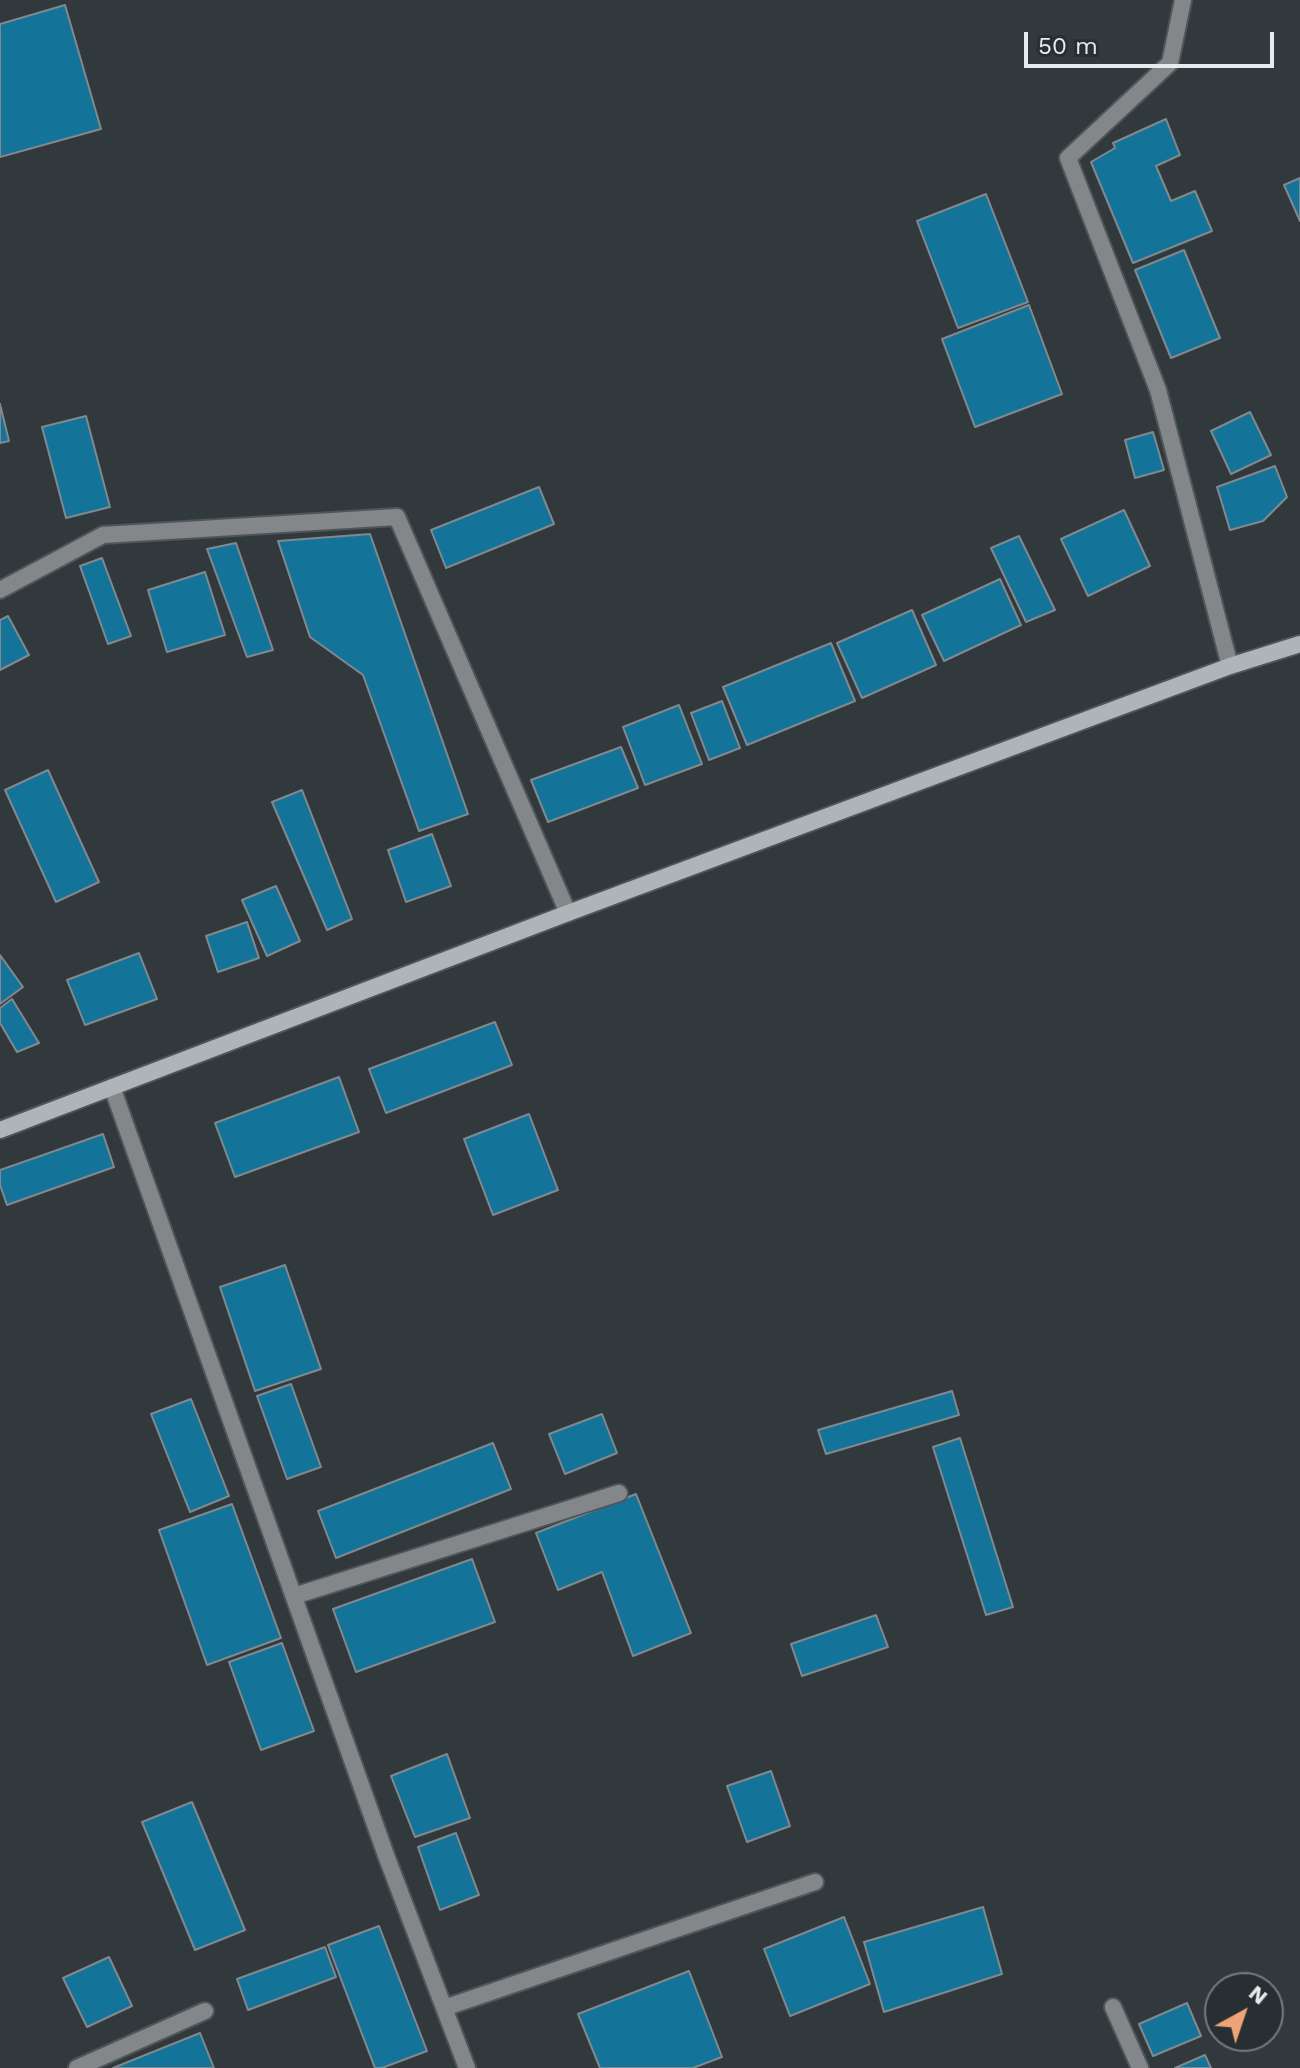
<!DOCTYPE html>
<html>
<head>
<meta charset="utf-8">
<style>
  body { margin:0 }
  #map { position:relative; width:1300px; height:2068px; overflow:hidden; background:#32393d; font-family:"Work Sans",sans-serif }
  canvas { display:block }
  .north { position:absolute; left:1204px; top:1972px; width:80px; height:80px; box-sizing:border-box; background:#282f33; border:2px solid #747a7d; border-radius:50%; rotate:40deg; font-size:22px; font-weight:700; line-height:32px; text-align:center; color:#e6ebed }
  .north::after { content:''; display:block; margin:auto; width:28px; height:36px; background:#efa376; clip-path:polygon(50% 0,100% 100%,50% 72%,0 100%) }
  .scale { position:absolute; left:1024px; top:32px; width:250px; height:36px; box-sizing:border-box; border:4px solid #e6ebed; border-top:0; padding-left:10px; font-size:24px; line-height:28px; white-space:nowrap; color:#e6ebed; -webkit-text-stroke:6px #282f33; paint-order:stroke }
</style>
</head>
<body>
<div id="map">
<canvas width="1300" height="2068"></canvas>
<div class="north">N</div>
<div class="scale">50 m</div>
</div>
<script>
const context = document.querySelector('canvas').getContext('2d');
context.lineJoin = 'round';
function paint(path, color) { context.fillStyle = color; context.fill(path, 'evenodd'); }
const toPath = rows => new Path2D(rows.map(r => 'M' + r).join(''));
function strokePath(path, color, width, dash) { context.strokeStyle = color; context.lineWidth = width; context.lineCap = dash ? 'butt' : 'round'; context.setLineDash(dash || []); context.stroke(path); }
const building = toPath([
  [65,5,101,129,0,157,0,24,65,5],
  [1166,119,1180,155,1156,166,1171,201,1195,191,1212,231,1133,263,1091,162,1115,148,1113,143,1166,119],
  [1300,178,1300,221,1284,185,1300,178],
  [986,194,1028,302,958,328,917,221,986,194],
  [1184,250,1220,338,1171,358,1135,270,1184,250],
  [1029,305,1062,394,975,427,942,339,1029,305],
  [0,404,9,441,0,443,0,404],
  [1250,412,1271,455,1231,474,1211,431,1250,412],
  [86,416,110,507,66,518,42,427,86,416],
  [1153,432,1164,470,1135,478,1125,440,1153,432],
  [1275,466,1287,497,1263,521,1230,530,1217,487,1275,466],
  [539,487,554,524,446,568,431,530,539,487],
  [1124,510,1150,566,1088,596,1061,539,1124,510],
  [370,534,468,814,419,831,363,675,310,637,278,541,370,534],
  [1019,536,1055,610,1026,622,991,548,1019,536],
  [236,543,273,650,247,657,207,549,236,543],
  [102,558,131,636,108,644,80,566,102,558],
  [205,572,225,635,167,652,148,590,205,572],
  [1000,579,1021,625,944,661,922,615,1000,579],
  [912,610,936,665,862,698,837,643,912,610],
  [8,616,29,655,0,670,0,620,8,616],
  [831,643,855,701,747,745,723,687,831,643],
  [722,701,740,748,709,760,691,713,722,701],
  [679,705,702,764,645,785,623,727,679,705],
  [621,747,638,788,548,822,531,780,621,747],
  [48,770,99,882,56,902,5,790,48,770],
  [302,790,352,919,327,930,272,802,302,790],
  [432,834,451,886,406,902,388,850,432,834],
  [276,886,300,941,267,956,242,900,276,886],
  [247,922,259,958,218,972,206,936,247,922],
  [139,953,157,999,85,1025,67,980,139,953],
  [0,955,23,987,0,1004,0,955],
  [12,999,39,1043,17,1052,0,1023,0,1008,12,999],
  [495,1022,512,1065,386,1113,369,1069,495,1022],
  [339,1077,359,1132,235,1177,215,1123,339,1077],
  [529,1114,558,1190,493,1215,464,1139,529,1114],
  [103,1134,114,1167,7,1205,0,1185,0,1170,103,1134],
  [285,1265,321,1369,255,1391,220,1287,285,1265],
  [291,1384,321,1467,287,1479,257,1396,291,1384],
  [952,1391,959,1415,826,1454,818,1430,952,1391],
  [191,1399,229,1496,190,1512,151,1414,191,1399],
  [602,1414,617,1453,565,1474,549,1434,602,1414],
  [960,1438,1013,1607,986,1615,933,1447,960,1438],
  [493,1443,511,1489,336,1558,318,1511,493,1443],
  [636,1494,691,1633,633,1656,602,1572,558,1590,536,1533,636,1494],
  [232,1504,281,1638,207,1665,159,1530,232,1504],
  [472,1559,495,1622,356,1672,333,1609,472,1559],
  [876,1615,888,1647,802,1676,791,1644,876,1615],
  [282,1643,314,1731,261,1750,229,1662,282,1643],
  [447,1754,470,1818,415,1837,391,1776,447,1754],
  [771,1771,790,1826,747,1842,727,1786,771,1771],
  [192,1802,245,1930,195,1950,142,1822,192,1802],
  [456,1833,479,1895,440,1910,418,1847,456,1833],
  [983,1907,1002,1974,884,2012,864,1942,983,1907],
  [844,1917,870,1984,790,2016,764,1949,844,1917],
  [379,1926,427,2051,382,2068,375,2068,328,1945,379,1926],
  [325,1947,336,1977,248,2010,237,1979,325,1947],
  [109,1957,132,2006,87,2027,63,1978,109,1957],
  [689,1971,722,2057,693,2068,600,2068,578,2014,689,1971],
  [1187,2003,1201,2036,1153,2056,1139,2024,1187,2003],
  [200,2033,214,2068,113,2068,200,2033],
  [1205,2055,1211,2068,1175,2068,1205,2055]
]);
paint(building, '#147398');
strokePath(building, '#81898e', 2);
const street = toPath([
  [1183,0,1170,63,1068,158,1158,390,1230,666],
  [0,590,103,535,397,517,568,913],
  [112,1087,387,1858,467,2068],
  [294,1596,619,1493],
  [1113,2007,1140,2068],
  [444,2008,815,1882],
  [77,2068,205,2011]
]);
const secondary = toPath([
  [0,1130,568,913,1230,666,1300,644]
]);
strokePath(street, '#4f5559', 20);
strokePath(secondary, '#4f5559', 20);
strokePath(street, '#848789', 16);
strokePath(secondary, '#aeb4b7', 16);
</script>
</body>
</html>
